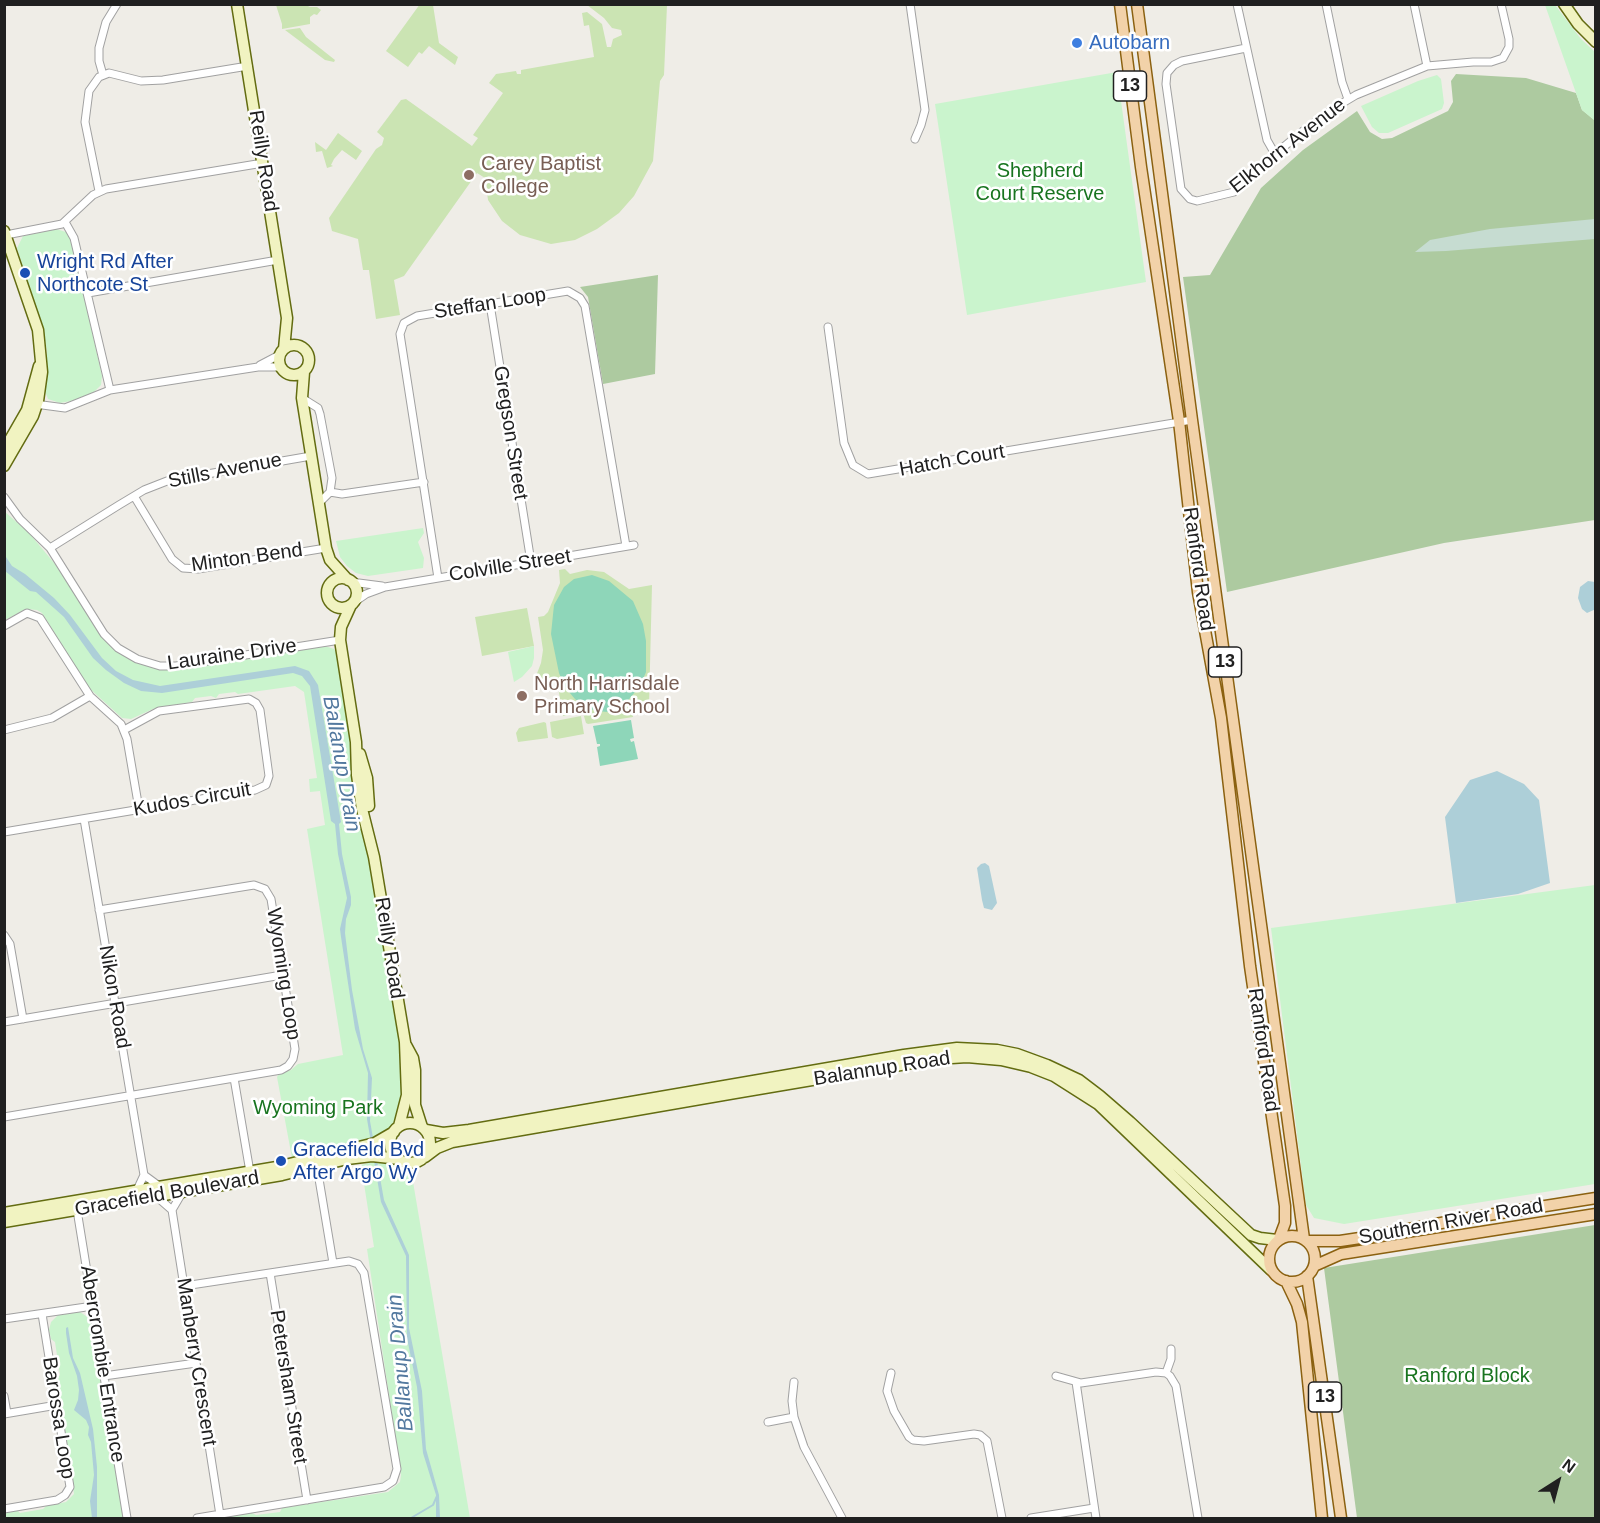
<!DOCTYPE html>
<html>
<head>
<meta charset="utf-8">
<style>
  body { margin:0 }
  #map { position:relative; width:1600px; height:1523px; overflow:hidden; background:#efede7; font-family:Arial,sans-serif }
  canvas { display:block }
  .frame { position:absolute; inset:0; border:6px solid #202020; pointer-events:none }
  .north { position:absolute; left:1528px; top:1451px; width:60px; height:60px; -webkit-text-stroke:4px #fff; paint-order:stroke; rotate:36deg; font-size:16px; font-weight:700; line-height:24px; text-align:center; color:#202020 }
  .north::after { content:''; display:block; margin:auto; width:21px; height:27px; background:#202020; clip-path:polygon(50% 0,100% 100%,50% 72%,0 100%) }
</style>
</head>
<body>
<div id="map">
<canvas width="1600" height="1523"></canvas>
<div class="frame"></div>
<div class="north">N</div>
</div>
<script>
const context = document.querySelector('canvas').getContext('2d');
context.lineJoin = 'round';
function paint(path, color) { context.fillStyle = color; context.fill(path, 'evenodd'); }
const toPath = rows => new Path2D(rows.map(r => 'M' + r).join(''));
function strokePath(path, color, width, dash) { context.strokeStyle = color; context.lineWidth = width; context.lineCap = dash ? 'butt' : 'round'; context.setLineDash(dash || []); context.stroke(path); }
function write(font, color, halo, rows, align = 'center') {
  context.font = font + ' Arial,sans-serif'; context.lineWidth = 5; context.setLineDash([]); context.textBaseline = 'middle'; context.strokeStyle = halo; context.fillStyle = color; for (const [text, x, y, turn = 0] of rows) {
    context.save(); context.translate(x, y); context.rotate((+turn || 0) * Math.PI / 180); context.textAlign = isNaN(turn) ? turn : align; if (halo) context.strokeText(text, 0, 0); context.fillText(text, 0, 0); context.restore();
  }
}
paint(toPath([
  [420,4,433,5,439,43,458,57,455,65,429,46,422,54,419,52,408,67,386,51],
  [276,5,306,5,310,7,317,7,321,10,317,15,314,14,310,17,310,24,282,29,282,24],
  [587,5,667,5,664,75,660,81,653,161,634,196,619,213,597,229,575,240,551,244,520,235,502,221,488,200,485,178,477,173,404,276,394,280,400,315,376,319,369,270,363,270,358,239,332,231,329,218,376,149,382,145,384,138,377,132,401,100,406,99,472,146,478,138,473,135,503,93,489,83,496,74,516,71,517,74,521,74,521,70,594,57,589,25,584,26,582,13,587,12,602,24,607,47,611,47,613,39,622,35,621,30,612,28,604,18],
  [300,28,306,37,335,60,334,62,325,60,285,30],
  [338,133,362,151,356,160,342,150,334,159,331,165,333,166,327,168,322,151,316,152,315,142,326,150],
  [565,569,570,574,587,570,604,572,629,589,652,585,649,706,632,709,633,717,588,724,586,723,583,713,563,716,557,681,537,685,536,676,541,663,543,650,538,617,544,616,548,612,560,583,559,570],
  [527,608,534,646,482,656,475,617],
  [581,716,584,734,557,739,552,737,550,722],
  [544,722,546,723,548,738,518,742,516,733,519,728]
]), '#cbe4b3');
paint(toPath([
  [1456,74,1526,78,1576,93,1582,110,1596,121,1595,520,1444,543,1227,592,1183,277,1210,275,1261,188,1303,150,1357,111,1370,132,1382,139,1392,138,1448,111,1453,102,1451,81],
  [658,275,655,374,603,384,588,297,580,287],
  [1595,1225,1595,1518,1357,1518,1324,1268]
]), '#adcaa0');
paint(toPath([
  [1595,219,1595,239,1446,251,1415,252,1430,240,1490,229]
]), '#c6dcd1');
paint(toPath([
  [1545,5,1555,5,1581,39,1595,52,1595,121,1582,110],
  [1117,72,1146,282,967,315,935,104],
  [1437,75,1441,79,1444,103,1442,109,1388,133,1379,133,1372,127,1361,106,1418,81],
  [56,229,66,232,71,239,102,376,101,385,94,392,76,400,60,403,48,399,45,391,47,351,43,331,17,248,23,236],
  [4,511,29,533,55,564,106,641,121,654,140,664,173,670,322,645,334,649,338,655,401,1051,404,1090,395,1124,384,1136,292,1158,277,1077,279,1074,291,1070,298,1064,343,1055,307,829,325,825,320,791,310,792,309,779,317,778,304,692,295,686,238,694,235,692,219,694,216,698,211,696,195,698,192,702,153,709,131,719,122,718,89,688,42,613,37,610,26,609,5,620],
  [423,528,424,533,418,542,424,558,423,568,368,576,356,573,347,566,340,557,336,541],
  [534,646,534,658,532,666,522,677,514,682,508,652],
  [1595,885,1595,1184,1344,1224,1314,1218,1306,1205,1271,928],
  [377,1161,387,1162,411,1170,470,1518,218,1518,252,1513,256,1515,280,1512,282,1508,388,1492,400,1482,401,1475,367,1249,374,1247,361,1165],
  [80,1312,89,1318,92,1326,110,1440,108,1444,110,1461,114,1463,123,1518,5,1518,5,1512,17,1510,20,1513,43,1509,46,1506,66,1502,74,1494,57,1378,60,1375,55,1342,51,1339,49,1330,51,1322,58,1315]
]), '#caf4cd');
paint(toPath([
  [592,575,609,581,633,601,643,624,646,641,646,672,640,686,625,704,608,712,596,711,586,707,575,699,565,687,559,673,551,634,554,605,564,587,574,579],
  [631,720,634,738,630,739,631,742,634,741,638,759,600,766,597,747,600,746,600,744,597,744,593,726]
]), '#8ed6b9');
paint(toPath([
  [4,554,12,566,25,574,54,598,70,615,102,658,116,671,133,680,160,686,295,666,309,671,318,685,341,822,339,824,342,854,351,897,351,905,346,919,345,933,352,990,363,1049,372,1078,370,1121,384,1200,409,1255,409,1328,422,1391,426,1449,439,1495,440,1518,436,1518,436,1495,423,1453,417,1387,407,1338,406,1256,381,1202,367,1119,368,1073,355,1029,341,937,340,929,347,898,338,854,335,824,331,821,310,686,302,676,293,673,162,693,141,691,124,683,106,670,93,658,64,617,36,592,30,591,5,571],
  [1588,581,1595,582,1596,609,1587,613,1582,609,1578,598,1580,587],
  [1497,771,1524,784,1539,800,1550,883,1518,894,1456,903,1445,817,1470,780],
  [985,863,989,866,997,903,992,910,984,908,982,900,977,868,981,864],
  [68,1327,73,1358,80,1373,93,1429,97,1467,97,1518,92,1518,90,1501,94,1475,91,1442,88,1435,89,1427,86,1420,74,1410,78,1400,79,1390,77,1376,69,1353,66,1333,66,1328]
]), '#adcfd8');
strokePath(toPath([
  [411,1518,433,1505,437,1496]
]), '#adcfd8', 2);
const street = toPath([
  [910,4,925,110,921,125,915,139],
  [1237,4,1267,140,1275,154],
  [1326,4,1342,82,1348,99],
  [1414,4,1427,66],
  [1246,48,1182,61,1174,65,1167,73,1166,84,1181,189,1190,199,1197,201,1234,192,1275,154,1303,131,1336,107,1356,95,1427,66,1473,62,1491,62,1503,58,1509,47,1509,39,1501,4],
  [103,75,99,61,99,48,106,22,117,4],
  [99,191,85,122,89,91,99,77,109,73,141,81,163,80,248,66],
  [65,222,74,238,110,390],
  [6,235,62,224,93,195,106,189,263,163],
  [88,293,278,260],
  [490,304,531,562],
  [828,327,844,443,853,465,868,474,1192,420],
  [260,365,281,354],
  [302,398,318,408,320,414,332,478,330,492,319,503],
  [35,404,65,408,110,390,258,367,281,367],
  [330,492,342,494,424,482],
  [134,496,172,559,183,568,198,569,326,548],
  [4,497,20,519,50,548,104,634,118,648,137,659,160,666,176,666,340,640],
  [50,548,119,505,144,490,167,481,311,456],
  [438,578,400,334,404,323,417,316,568,291,580,298,585,306,626,546],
  [351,582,382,586],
  [353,603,366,594,385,587,634,545],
  [4,626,27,613,40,618,90,696,121,724,127,739,139,809],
  [4,730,52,718,90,696],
  [84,819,144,1175],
  [4,832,255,790,266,785,269,776,260,710,256,703,249,699,159,711,124,730],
  [4,935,10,944,23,1019],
  [4,1022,282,975],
  [234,1078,250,1172],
  [4,1117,281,1070,288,1066,293,1059,295,1049,271,899,265,889,254,885,99,910],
  [317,1167,333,1263],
  [137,1190,144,1175,159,1186],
  [156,1196,172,1210,220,1515],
  [77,1210,127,1518],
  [172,1210,182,1193],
  [270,1273,307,1500],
  [184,1286,349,1261,358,1264,364,1273,397,1469,393,1481,384,1487,197,1518],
  [4,1319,93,1306],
  [891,1373,887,1391,894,1411,909,1437,913,1440,924,1441,974,1434,980,1435,987,1441,1002,1518],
  [1166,1373,1171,1359,1171,1349],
  [104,1376,196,1363],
  [1056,1376,1081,1383,1156,1372,1166,1373,1170,1376,1176,1386,1198,1518],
  [794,1382,792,1401,794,1417,804,1447,842,1518],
  [1076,1382,1096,1518],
  [4,1396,7,1413],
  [4,1414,57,1405],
  [768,1422,794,1417],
  [4,1509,57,1500,65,1495,70,1487,42,1314],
  [1031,1518,1094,1508]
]);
const secondary = toPath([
  [237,4,287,318,284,349],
  [1564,4,1578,24,1596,42],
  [4,231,38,330,42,372,38,401,33,416,4,466],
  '279 360a15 15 0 1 1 30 0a15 15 0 1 1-30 0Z',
  [304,372,302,398,326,548,330,560,348,580],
  [4,450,27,410,39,366],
  '327 593a15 15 0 1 1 30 0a15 15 0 1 1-30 0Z',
  [351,605,341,627,340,640,356,742,357,775,362,809,374,857,405,1042,407,1095,399,1126],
  [360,754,367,778,369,806],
  [406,1045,413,1058,415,1070,415,1105,422,1127],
  '390 1143a20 20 0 1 1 40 0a20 20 0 1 1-40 0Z',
  [426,1130,443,1133,469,1130,904,1055,957,1048,997,1050,1017,1054,1047,1065,1079,1080,1100,1096,1130,1122,1251,1235,1260,1238,1277,1240],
  [425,1157,437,1148,452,1142,735,1093,936,1059,967,1057,1001,1060,1031,1067,1054,1076,1098,1104,1271,1270],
  [4,1213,277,1167,375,1143,394,1132],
  [4,1222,282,1175,347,1159,372,1156,399,1159]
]);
const primary = toPath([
  [1120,4,1141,167,1179,421,1198,592,1221,718,1250,966,1285,1206,1285,1223,1279,1239],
  [1137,4,1192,420,1304,1239],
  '1269 1259a23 23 0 1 1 46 0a23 23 0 1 1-46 0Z',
  [1306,1241,1340,1241,1360,1238,1463,1219,1596,1198],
  [1314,1266,1341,1254,1596,1214],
  [1307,1276,1341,1518],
  [1286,1281,1297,1304,1302,1322,1322,1518]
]);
strokePath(street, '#a1a1a1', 9);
strokePath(secondary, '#636c11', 13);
strokePath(primary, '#8b6110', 13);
strokePath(street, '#fff', 7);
strokePath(secondary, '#f1f3c1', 10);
strokePath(primary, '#f2d2a9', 10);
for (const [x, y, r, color] of [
  [1077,43,6,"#3f7fe0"],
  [469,175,6,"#8d6e63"],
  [25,273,6,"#1a4fb4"],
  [522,696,6,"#8d6e63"],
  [281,1161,6,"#1a4fb4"]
]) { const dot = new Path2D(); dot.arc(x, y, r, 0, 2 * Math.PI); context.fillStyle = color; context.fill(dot); strokePath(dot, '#fff', 2); }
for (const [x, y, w] of [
  [1130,86,33],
  [1225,662,33],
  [1325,1397,33]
]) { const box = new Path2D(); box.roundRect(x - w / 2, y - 15, w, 30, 4.5); context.fillStyle = '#fff'; context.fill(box); strokePath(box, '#202020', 1.5); }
write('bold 18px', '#202020', null, [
  ["13",1130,86],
  ["13",1225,662],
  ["13",1325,1397]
]);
write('20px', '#366cbe', '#fff', [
  ["Autobarn",1089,43]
], 'left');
write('20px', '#202020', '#fff', [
  ["Elkhorn Avenue",1288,146,-38],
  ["Reilly Road",263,161,81],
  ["Steffan Loop",490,304,-9],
  ["Gregson Street",510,433,81],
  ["Hatch Court",952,461,-10],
  ["Stills Avenue",225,471,-11],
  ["Minton Bend",247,558,-8],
  ["Colville Street",510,566,-9],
  ["Ranford Road",1198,569,82],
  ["Lauraine Drive",232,655,-8],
  ["Kudos Circuit",192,800,-10],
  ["Reilly Road",389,948,81],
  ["Wyoming Loop",283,974,81],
  ["Nikon Road",114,997,80],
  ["Ranford Road",1263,1050,82],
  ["Balannup Road",882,1069,-9],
  ["Gracefield Boulevard",167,1194,-10],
  ["Southern River Road",1451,1222,-10],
  ["Manberry Crescent",196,1362,81],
  ["Abercrombie Entrance",102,1364,81],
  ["Petersham Street",288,1387,81],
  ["Barossa Loop",58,1418,81]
]);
write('20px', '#785e54', '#fff', [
  ["Carey Baptist",481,164],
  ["College",481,187],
  ["North Harrisdale",534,684],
  ["Primary School",534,707]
], 'left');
write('20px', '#18741f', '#fff', [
  ["Shepherd",1040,171],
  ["Court Reserve",1040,194],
  ["Wyoming Park",318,1108],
  ["Ranford Block",1467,1376]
]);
write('20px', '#164399', '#fff', [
  ["Wright Rd After",37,262],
  ["Northcote St",37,285],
  ["Gracefield Bvd",293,1150],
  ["After Argo Wy",293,1173]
], 'left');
write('italic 21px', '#53799f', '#fff', [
  ["Ballanup Drain",341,764,80],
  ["Ballanup Drain",401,1363,-95]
]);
</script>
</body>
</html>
